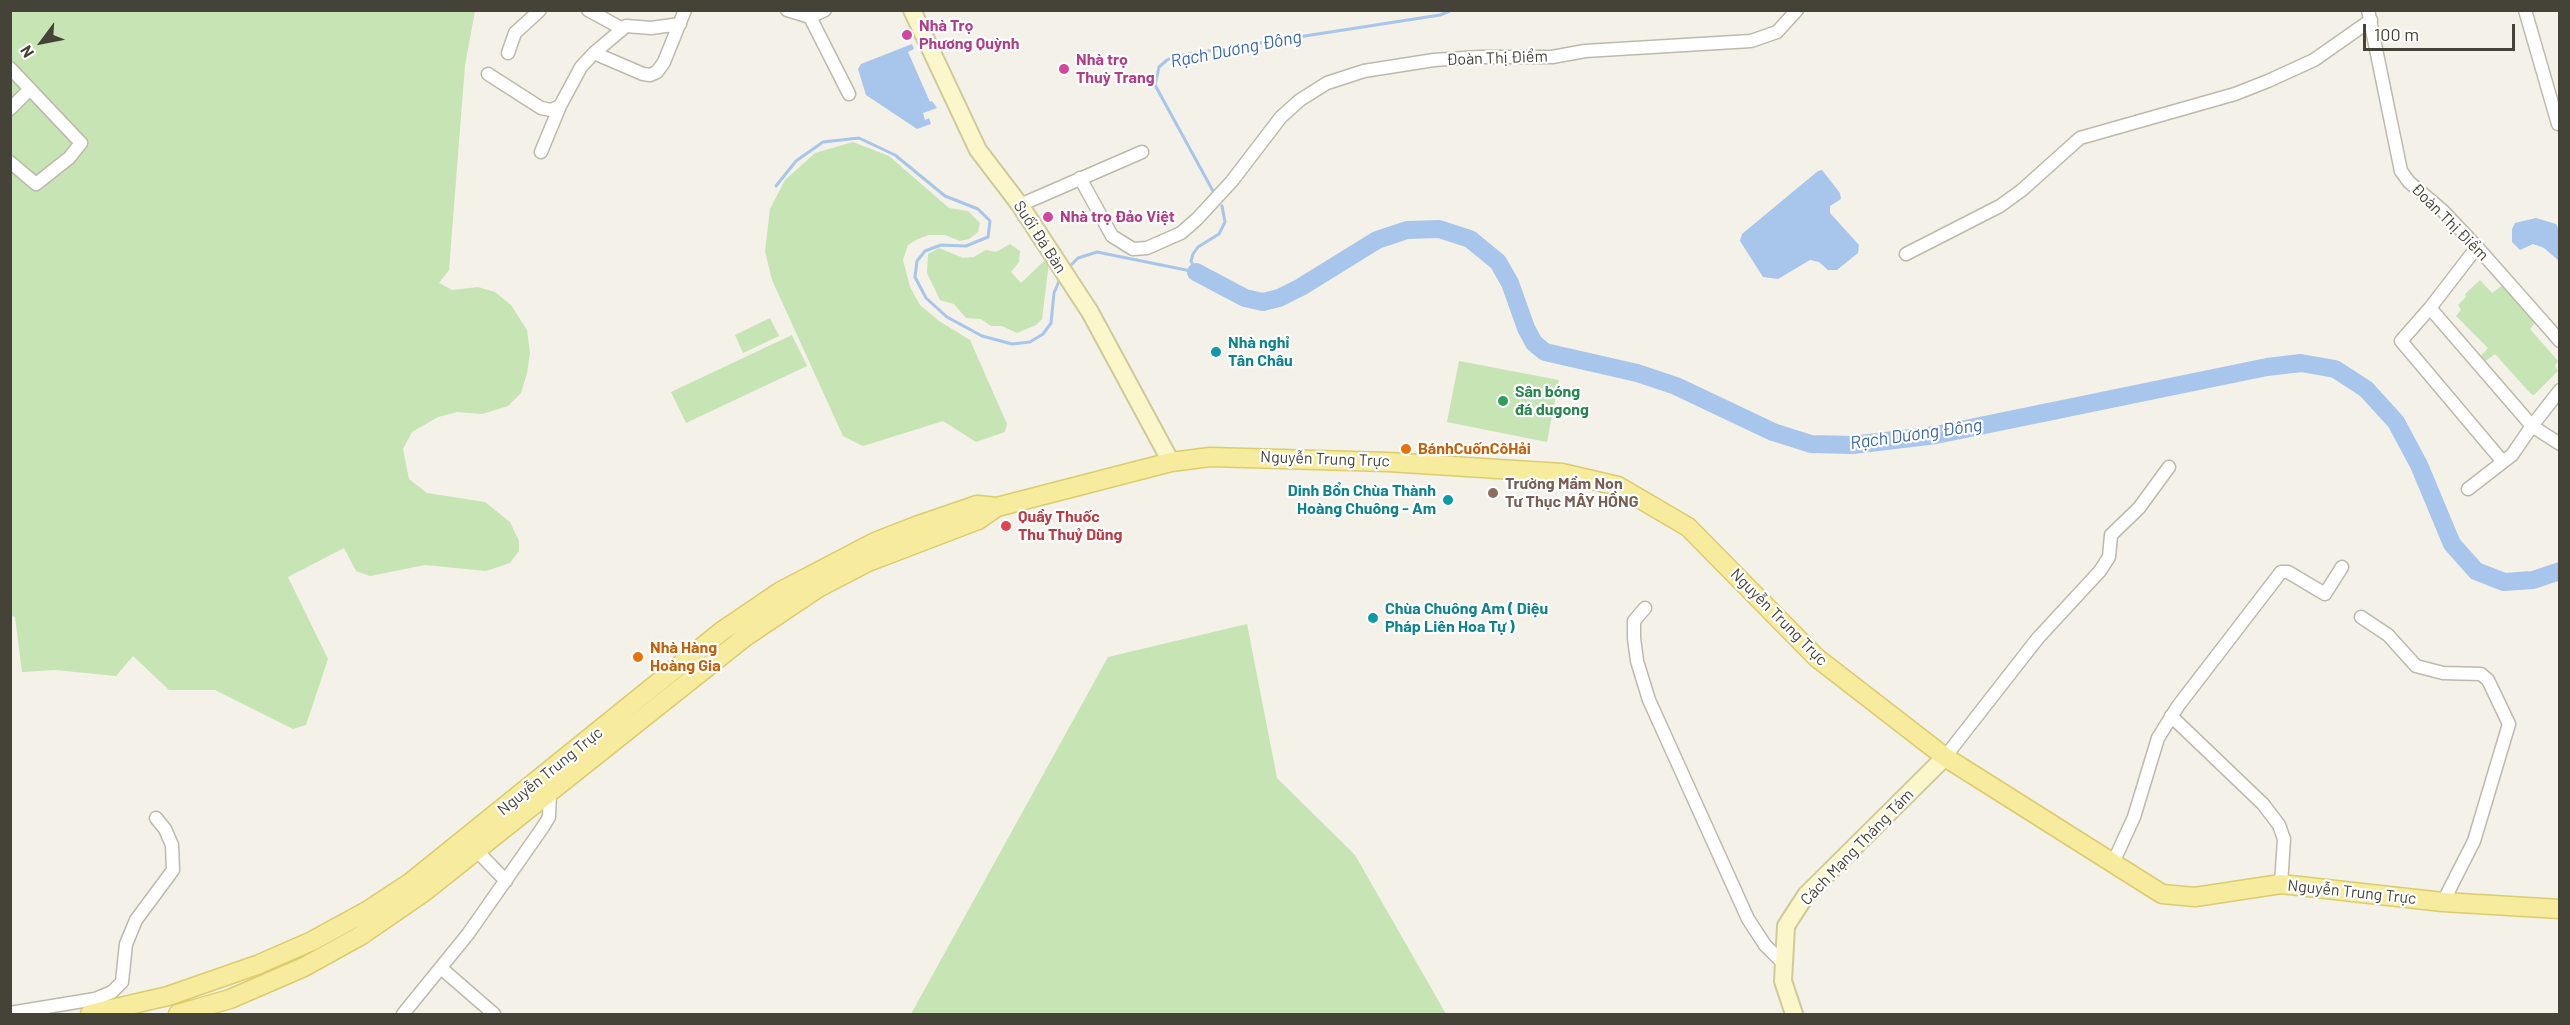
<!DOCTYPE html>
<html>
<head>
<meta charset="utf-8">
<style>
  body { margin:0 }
  #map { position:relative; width:2570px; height:1025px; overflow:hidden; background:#f3f1e8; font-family:Barlow,sans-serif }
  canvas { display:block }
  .frame { position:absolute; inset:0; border:12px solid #454237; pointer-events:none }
  .north { position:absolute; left:12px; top:12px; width:60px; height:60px; -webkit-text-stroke:4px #fff; paint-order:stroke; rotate:238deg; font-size:16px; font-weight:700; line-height:24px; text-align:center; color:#454237 }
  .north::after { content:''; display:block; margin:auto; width:21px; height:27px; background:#454237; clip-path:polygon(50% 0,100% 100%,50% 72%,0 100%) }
  .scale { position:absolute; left:2363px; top:24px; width:152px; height:27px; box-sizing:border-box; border:3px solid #454237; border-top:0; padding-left:8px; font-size:18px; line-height:21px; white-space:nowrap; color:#454237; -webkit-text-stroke:4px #fff; paint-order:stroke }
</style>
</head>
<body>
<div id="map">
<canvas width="2570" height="1025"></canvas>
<div class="frame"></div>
<div class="north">N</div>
<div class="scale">100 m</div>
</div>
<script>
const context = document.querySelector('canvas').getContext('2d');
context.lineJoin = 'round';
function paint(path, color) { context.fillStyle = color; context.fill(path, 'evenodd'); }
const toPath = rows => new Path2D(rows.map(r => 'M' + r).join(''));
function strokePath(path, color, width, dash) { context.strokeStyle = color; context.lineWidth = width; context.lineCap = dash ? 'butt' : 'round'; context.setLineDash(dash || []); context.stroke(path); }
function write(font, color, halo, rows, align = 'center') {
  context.font = font + ' Barlow,sans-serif'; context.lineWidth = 4.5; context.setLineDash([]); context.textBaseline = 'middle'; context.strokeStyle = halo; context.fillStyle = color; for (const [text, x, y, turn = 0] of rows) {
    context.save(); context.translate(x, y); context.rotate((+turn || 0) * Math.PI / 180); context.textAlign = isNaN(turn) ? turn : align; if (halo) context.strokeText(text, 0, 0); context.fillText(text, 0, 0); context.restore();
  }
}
paint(toPath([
  [10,11,475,11,465,65,449,270,439,283,452,290,478,287,495,292,511,305,527,330,530,353,527,373,521,393,508,406,482,414,457,412,438,417,412,432,403,449,409,479,427,493,485,502,510,522,519,541,519,551,510,563,486,571,425,565,370,576,356,571,344,548,288,577,328,659,306,725,293,729,215,690,169,690,133,656,116,676,55,670,22,672,15,617,10,615],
  [853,142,889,156,949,208,968,211,980,223,978,232,969,239,960,241,945,235,928,235,916,240,908,245,903,260,910,287,920,305,939,321,970,340,1007,424,1005,432,976,442,943,421,863,446,843,436,772,280,765,251,770,209,785,180,815,153],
  [1010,244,1020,251,1019,262,1011,272,1021,283,1044,261,1049,262,1042,319,1036,325,1017,333,1002,326,991,326,981,319,966,318,954,304,940,300,927,273,928,254,939,248,963,258,974,257,986,250,996,252],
  [2480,280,2492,293,2503,285,2536,322,2530,329,2558,361,2555,366,2558,371,2534,395,2531,394,2495,354,2484,362,2480,357,2488,348,2456,316,2461,310,2458,305,2466,297,2465,294],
  [770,318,779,336,743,353,735,335],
  [792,335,807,366,686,423,671,392],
  [1459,361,1559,380,1547,442,1447,422],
  [1247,624,1277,778,1355,855,1446,1014,911,1014,1108,657]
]), '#c6e4b4');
paint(toPath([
  [912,44,914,49,908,52,930,102,932,101,937,108,923,113,925,120,929,118,931,124,917,129,866,95,858,69,861,64],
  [1822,170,1840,193,1841,199,1830,206,1830,213,1859,245,1858,253,1837,270,1828,270,1819,262,1810,260,1778,279,1763,277,1740,241,1742,234,1818,171],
  [2536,218,2556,224,2559,230,2559,261,2544,248,2533,244,2520,250,2512,242,2512,229,2515,223]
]), '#a8c5eb');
strokePath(toPath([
  [776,186,796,161,823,142,859,138,895,155,945,196,978,209,990,221,988,237,966,246,941,245,925,251,917,261,915,277,926,298,947,317,982,336,1012,344,1030,342,1043,334,1051,323,1054,293,1060,279],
  [1213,191,1155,85,1159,67,1167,60,1176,56,1440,15,1452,10],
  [1067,269,1078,258,1097,252,1196,272],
  [1196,272,1191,261,1193,254,1198,247,1219,234,1225,222,1222,206]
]), '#a8c5eb', 3);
strokePath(toPath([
  [1196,272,1245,298,1263,302,1279,298,1301,287,1377,240,1407,230,1439,229,1470,239,1498,262,1510,283,1526,328,1534,343,1545,352,1637,373,1676,386,1773,432,1811,444,1853,445,1936,435,2267,367,2301,363,2335,369,2366,389,2396,422,2419,465,2452,544,2476,571,2504,582,2533,580,2560,571]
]), '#a8c5eb', 18);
const street = toPath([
  [588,10,621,28],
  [787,10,810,17,825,10],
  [2368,10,2401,171,2409,182,2443,211,2477,247,2560,341],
  [2525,10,2558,124],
  [810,17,849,94],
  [508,53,515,33,540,10],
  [594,53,626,26,651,28,680,24],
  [10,68,81,143,69,158,36,184,10,162],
  [488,74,541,108,551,110,560,106,581,67,594,53,643,74,650,75,657,72,664,62,685,10],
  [10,109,30,89],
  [541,152,560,106],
  [1080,178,1112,236,1133,249,1147,248,1181,233,1197,219,1232,181,1281,117,1300,100,1327,83,1364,71,1434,60,1479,57,1552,57,1585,51,1751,41,1777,32,1797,10],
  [1020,205,1142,152],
  [2477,247,2430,308,2401,341,2503,462],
  [1906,254,2000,206,2022,190,2080,138,2235,94,2268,81,2314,60,2371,20],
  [2430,308,2532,426,2512,455,2468,489],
  [2560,390,2532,426,2560,444],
  [1645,608,1634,621,1634,638,1637,661,1649,700,1748,919,1765,945,1782,962],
  [2361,617,2388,635,2416,666,2443,673,2481,674,2488,680,2509,724,2474,841,2443,902],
  [2171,716,2263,804,2279,825,2284,839,2281,884],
  [1945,757,2038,638,2100,571,2109,557,2111,535,2139,508,2169,467],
  [477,851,506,881],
  [2112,865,2134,817,2158,738,2178,706,2281,572,2288,572,2325,594,2342,567],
  [441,968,494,1014],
  [10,1013,95,999,112,992,122,982,126,944,136,920,173,870,172,845,165,829,156,818],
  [403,1014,468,934,543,827,549,817,550,792]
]);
const secondary = toPath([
  [912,10,978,150,1020,205,1090,312,1171,462],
  [1794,1014,1783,981,1786,926,1806,895,1945,757]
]);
const primary = toPath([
  [90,1014,168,996,257,965,312,941,367,911,411,882,722,631,781,591,875,542,916,526,977,505,997,507],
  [178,1014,230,999,304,967,360,936,424,892,745,637,818,588,868,562,978,520,997,507,1171,462,1210,457,1388,462,1562,473,1618,486,1688,527,1817,658,1945,757,2162,894,2195,897,2281,884,2443,902,2560,909]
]);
strokePath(street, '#bdbaab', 15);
strokePath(secondary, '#cfca9a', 20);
strokePath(primary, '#dbcc6d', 21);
strokePath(street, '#fff', 12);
strokePath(secondary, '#fbf7ca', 16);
strokePath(primary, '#f7ec9d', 18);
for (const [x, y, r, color] of [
  [907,35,6,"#d1479c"],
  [1064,69,6,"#d1479c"],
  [1048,217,6,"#d1479c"],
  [1216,352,6,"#0f9aa8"],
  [1503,401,6,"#2e9e5b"],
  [1406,449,6,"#e8710a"],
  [1493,493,6,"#8d6e63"],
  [1448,500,6,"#0f9aa8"],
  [1006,526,6,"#e0444e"],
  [1373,618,6,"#0f9aa8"],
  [638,657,6,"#e8710a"]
]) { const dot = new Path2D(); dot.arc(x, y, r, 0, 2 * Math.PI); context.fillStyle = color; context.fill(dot); strokePath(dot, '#fff', 2); }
write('bold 16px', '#b23c85', '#fff', [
  ["Nhà Trọ",919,26],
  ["Phương Quỳnh",919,44],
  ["Nhà trọ",1076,60],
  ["Thuỳ Trang",1076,78],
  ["Nhà trọ Đảo Việt",1060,217]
], 'left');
write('16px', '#454237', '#fff', [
  ["Đoàn Thị Điểm",1497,58,-2],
  ["Đoàn Thị Điểm",2450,222,45],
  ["Suối Đá Bàn",1040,237,57],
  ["Nguyễn Trung Trực",1325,459,2],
  ["Nguyễn Trung Trực",1779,617,45],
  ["Nguyễn Trung Trực",550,771,-39],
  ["Cách Mạng Tháng Tám",1857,847,-46],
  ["Nguyễn Trung Trực",2352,892,6]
]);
write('bold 16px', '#0d838f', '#fff', [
  ["Nhà nghỉ",1228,343],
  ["Tân Châu",1228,361],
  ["Dinh Bổn Chùa Thành",1436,491,"right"],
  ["Hoàng Chuông - Am",1436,509,"right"],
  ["Chùa Chuông Am ( Diệu",1385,609],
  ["Pháp Liên Hoa Tự )",1385,627]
], 'left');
write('bold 16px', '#27864d', '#fff', [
  ["Sân bóng",1515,392],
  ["đá dugong",1515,410]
], 'left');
write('bold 16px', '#c56008', '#fff', [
  ["BánhCuốnCôHải",1418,449],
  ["Nhà Hàng",650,648],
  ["Hoàng Gia",650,666]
], 'left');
write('bold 16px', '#785e54', '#fff', [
  ["Trường Mầm Non",1505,484],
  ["Tư Thục MÂY HỒNG",1505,502]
], 'left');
write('bold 16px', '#be3a42', '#fff', [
  ["Quầy Thuốc",1018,517],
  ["Thu Thuỷ Dũng",1018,535]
], 'left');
write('italic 18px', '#3867aa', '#fff', [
  ["Rạch Dương Đông",1236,49,-11],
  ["Rạch Dương Đông",1916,434,-8]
]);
</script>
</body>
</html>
